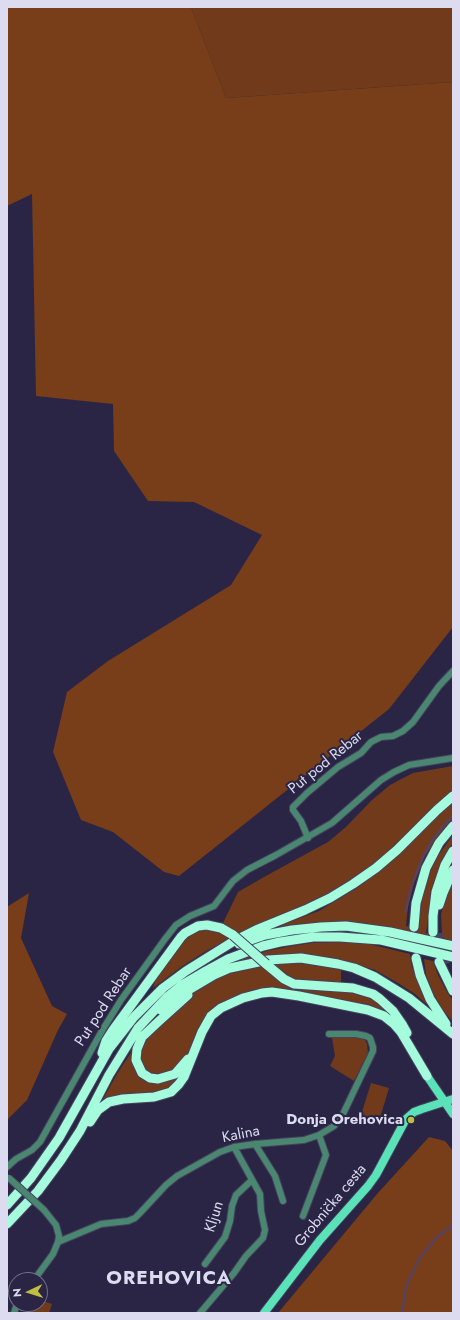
<!DOCTYPE html>
<html>
<head>
<meta charset="utf-8">
<style>
  body { margin:0 }
  #map { position:relative; width:460px; height:1320px; overflow:hidden; background:#2a2545; font-family:Jost,sans-serif }
  canvas { display:block }
  .frame { position:absolute; inset:0; border:8px solid #dcdbf0; pointer-events:none }
  .north { position:absolute; left:8px; top:1272px; width:40px; height:40px; box-sizing:border-box; background:#2a2545; border:1px solid #716e89; border-radius:50%; rotate:266deg; font-size:11px; font-weight:700; line-height:16px; text-align:center; color:#dcdbf0 }
  .north::after { content:''; display:block; margin:auto; width:14px; height:18px; background:#bfbe41; clip-path:polygon(50% 0,100% 100%,50% 72%,0 100%) }
</style>
</head>
<body>
<div id="map">
<canvas width="460" height="1320"></canvas>
<div class="frame"></div>
<div class="north">N</div>
</div>
<script>
const context = document.querySelector('canvas').getContext('2d');
context.lineJoin = 'round';
function paint(path, color) { context.fillStyle = color; context.fill(path, 'evenodd'); }
const toPath = rows => new Path2D(rows.map(r => 'M' + r).join(''));
function strokePath(path, color, width, dash) { context.strokeStyle = color; context.lineWidth = width; context.lineCap = dash ? 'butt' : 'round'; context.setLineDash(dash || []); context.stroke(path); }
function write(font, color, halo, rows, align = 'center') {
  context.font = font + ' Jost,sans-serif'; context.lineWidth = 4; context.setLineDash([]); context.textBaseline = 'middle'; context.strokeStyle = halo; context.fillStyle = color; for (const [text, x, y, turn = 0] of rows) {
    context.save(); context.translate(x, y); context.rotate((+turn || 0) * Math.PI / 180); context.textAlign = isNaN(turn) ? turn : align; if (halo) context.strokeText(text, 0, 0); context.fillText(text, 0, 0); context.restore();
  }
}
paint(toPath([
  [191,7,453,7,453,82,226,98],
  [453,766,453,792,438,804,390,851,365,872,319,899,237,935,222,925,238,892,264,877,328,842,346,827,372,800,390,785,413,773],
  [453,803,453,819,447,825,425,856,414,884,408,906,406,926,418,928,420,904,425,885,435,860,453,835,453,842,442,863,432,887,426,933,442,934,441,914,445,900,453,879,453,942,400,930,280,928,281,925,319,911,357,888,399,855,423,829],
  [210,929,217,930,231,938,206,951,181,967,153,988,157,975,187,937,198,930],
  [340,942,369,944,410,954,412,967,430,1007,415,994,398,983,375,970,345,961,315,956,295,955,238,963,237,961,267,951,292,946,312,943],
  [424,959,433,961,438,975,448,994,453,1000,453,1022,442,1009,433,993,426,975],
  [297,962,341,968,341,983,296,981,291,978,270,964],
  [262,965,280,980,360,993,370,997,378,1003,396,1019,379,1009,367,1005,289,992,220,1006,193,1049,175,1071,166,1075,146,1074,138,1057,147,1035,186,1002,196,988,224,974],
  [335,1037,361,1038,365,1040,367,1044,368,1053,354,1081,330,1066,335,1056,332,1038],
  [136,1045,145,1079,183,1069,175,1083,164,1090,158,1093,101,1103,117,1074],
  [371,1083,389,1088,379,1121,361,1115],
  [40,1300,52,1304,49,1313,25,1312,28,1304,40,1304]
]), '#713b1b');
paint(toPath([
  [7,7,191,7,226,98,453,82,453,627,389,709,179,876,164,872,113,832,81,820,53,752,67,692,108,661,231,585,262,535,194,502,148,501,114,451,113,404,36,396,32,194,7,206],
  [29,893,21,938,52,1006,67,1014,58,1030,27,1100,7,1120,7,907],
  [429,1137,445,1141,453,1151,453,1313,278,1313,377,1194]
]), '#783d19');
strokePath(toPath([
  [406,912,411,888,422,859,431,842,443,826,453,816],
  [402,1313,406,1287,419,1259,436,1238,453,1225]
]), '#50436f', 2);
strokePath(toPath([
  [439,933,440,945,446,964]
]), '#45405f', 9, [9, 4.5]);
const minor = toPath([
  [308,838,301,821,293,810,293,807,307,793,338,767,361,753,371,742,381,737,393,736,403,731,413,722,439,686,453,671],
  [255,1144,275,1176,283,1201],
  [7,1167,16,1159,32,1150,40,1142,103,1029,121,1000,165,939,176,925,190,916,214,906,233,881,247,870,276,855,332,823,381,780,394,772,409,765,453,758],
  [44,1210,56,1225,59,1236,58,1242],
  [303,1216,326,1155,319,1135],
  [205,1264,225,1237,230,1221,232,1206,236,1195,252,1180],
  [34,1280,53,1254,58,1242,101,1224,128,1221,135,1218,140,1213,166,1185,177,1176,220,1152,234,1147,255,1144,304,1140,319,1135,334,1126,343,1114,373,1051,373,1047,370,1038,366,1036,356,1034,329,1034],
  [14,1313,17,1304],
  [200,1313,234,1273,246,1256,263,1238,265,1230,261,1211,260,1194,234,1147]
]);
const major = toPath([
  [427,1076,453,1114],
  [264,1313,320,1240,368,1186,376,1175,406,1119,414,1112,422,1109,453,1099]
]);
const highway = toPath([
  [439,905,443,893,453,870],
  [414,927,416,903,426,868,439,843,453,826],
  [433,932,433,916,436,892,445,865,453,851],
  [239,944,265,935,292,930,321,927,346,926,390,932,453,946],
  [416,958,420,975,430,999,446,1024],
  [439,962,453,991],
  [266,964,284,979,294,984,353,988,373,994,380,999,393,1011,402,1024,407,1033],
  [161,1010,187,991,214,975,230,968,268,960,301,958,338,964,354,968,375,977,409,998,453,1034],
  [102,1053,106,1041,113,1030,181,937,185,933,198,926,207,925,221,928,233,935],
  [188,1059,175,1074,158,1079,150,1078,142,1073,136,1060,137,1049,142,1037,158,1022,188,995],
  [90,1122,98,1110,109,1102,123,1099,154,1097,171,1092,179,1084,184,1077,202,1032,211,1016,221,1008,243,998,262,993,272,992,299,996,368,1010,384,1016,394,1024,401,1032,427,1076],
  [7,1205,31,1178,59,1138,109,1049,134,1017,163,988,186,971,234,941,256,930,305,910,330,898,353,884,376,868,397,850,437,810,453,796],
  [7,1224,38,1191,61,1160,80,1131,109,1075,138,1028,167,997,182,985,206,971,228,959,263,946,280,942,313,937,340,937,381,940,453,957]
]);
strokePath(minor, '#464260', 8);
strokePath(major, '#464260', 10);
strokePath(highway, '#464260', 11);
strokePath(minor, '#4a8771', 6);
strokePath(major, '#5ae3b8', 8);
strokePath(highway, '#a5fcdc', 9);
const minorBridge = toPath([
  [9,1178,44,1210]
]);
const highwayBridge = toPath([
  [233,935,266,964]
]);
strokePath(minorBridge, '#464260', 8, []);
strokePath(highwayBridge, '#464260', 11, []);
strokePath(minorBridge, '#4a8771', 6);
strokePath(highwayBridge, '#a5fcdc', 9);
for (const [x, y, r, color] of [
  [411,1120,4,"#bfbe41"]
]) { const dot = new Path2D(); dot.arc(x, y, r, 0, 2 * Math.PI); context.fillStyle = color; context.fill(dot); strokePath(dot, '#2a2545', 1.5); }
write('15px', '#dcdbf0', '#2a2545', [
  ["Put pod Rebar",326,763,-39],
  ["Put pod Rebar",104,1007,-57],
  ["Kalina",241,1135,-11],
  ["Grobnička cesta",331,1206,-50],
  ["Kljun",215,1217,-73]
]);
write('bold 15px', '#dcdbf0', '#2a2545', [
  ["Donja Orehovica",403,1120]
], 'right');
context.letterSpacing = '1px';
write('bold 19px', '#dcdbf0', '#2a2545', [
  ["OREHOVICA",169,1279]
]);
context.letterSpacing = '0px';
</script>
</body>
</html>
